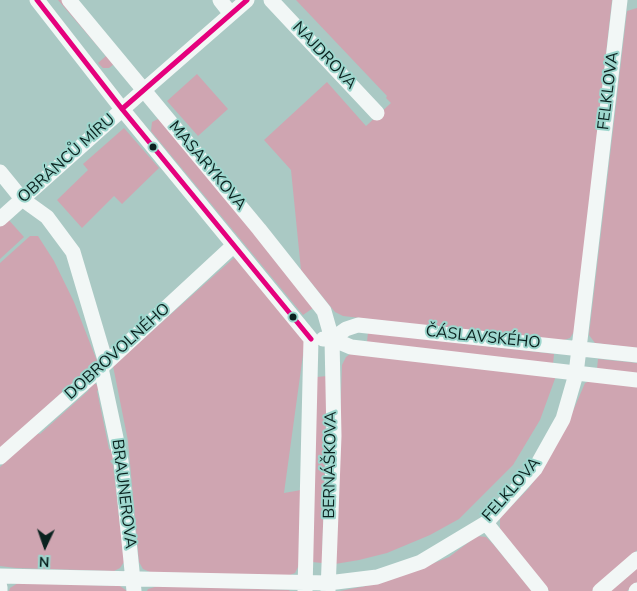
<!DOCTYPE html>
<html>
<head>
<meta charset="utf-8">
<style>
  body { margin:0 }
  #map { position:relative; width:637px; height:591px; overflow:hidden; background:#aac9c4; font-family:"Nunito Sans",sans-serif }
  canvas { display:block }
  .north { position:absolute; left:20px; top:521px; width:50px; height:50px; -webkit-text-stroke:4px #9dd6cd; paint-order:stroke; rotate:183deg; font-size:14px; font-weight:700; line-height:20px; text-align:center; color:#0a221f }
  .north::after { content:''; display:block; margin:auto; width:18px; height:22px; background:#0a221f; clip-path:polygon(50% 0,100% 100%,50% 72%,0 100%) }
</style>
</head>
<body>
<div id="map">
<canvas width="637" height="591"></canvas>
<div class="north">N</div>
</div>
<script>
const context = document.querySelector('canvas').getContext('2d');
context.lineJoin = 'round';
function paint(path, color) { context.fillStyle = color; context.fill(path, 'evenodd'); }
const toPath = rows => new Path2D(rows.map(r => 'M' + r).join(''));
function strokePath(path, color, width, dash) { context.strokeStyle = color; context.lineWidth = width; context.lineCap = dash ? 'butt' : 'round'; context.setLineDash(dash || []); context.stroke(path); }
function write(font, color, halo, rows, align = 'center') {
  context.font = font + ' "Nunito Sans",sans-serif'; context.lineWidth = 4; context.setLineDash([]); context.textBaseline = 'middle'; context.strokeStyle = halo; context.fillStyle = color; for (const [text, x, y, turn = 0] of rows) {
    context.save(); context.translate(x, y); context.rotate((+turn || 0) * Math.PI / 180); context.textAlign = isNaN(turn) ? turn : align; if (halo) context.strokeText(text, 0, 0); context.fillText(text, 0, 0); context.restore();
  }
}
paint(toPath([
  [58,0,66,0,114,64,109,68,103,68,98,63,106,56],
  [296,0,612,0,575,330,570,338,561,341,343,316,335,312,301,270,291,170,264,140,327,82,366,126,391,103,386,98,387,96],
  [637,8,637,348,595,343,589,335,627,11],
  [197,74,228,109,198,136,167,101],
  [160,118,316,306,303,315,151,131,152,122],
  [124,128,159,168,122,204,114,196,82,228,57,200,88,170,83,164],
  [7,218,24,237,0,259,0,225],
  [30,236,38,236,54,261,74,302,97,361,0,448,0,263],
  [236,256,305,340,284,493,301,490,299,565,295,573,287,576,150,572,143,569,139,562,128,441,113,366],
  [368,332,554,354,553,364,367,342],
  [350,354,556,376,540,420,513,465,459,519,430,535,387,553,359,560,335,564,342,365,346,357],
  [598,359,637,363,637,373,597,369],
  [327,376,322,563,312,562,317,377],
  [592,380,637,385,637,550,592,591,549,591,500,529,500,518,529,488,549,458,567,425,585,383],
  [92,383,96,384,100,388,97,391,109,449,112,451,116,457,110,461,113,465,124,562,120,568,114,571,16,568,0,566,0,467,36,433,40,434,88,391],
  [477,536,486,537,493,544,532,591,340,591,381,583,414,571,449,557],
  [637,567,637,582,627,591,610,591],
  [18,583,120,586,127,591,9,591,10,588],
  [158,586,289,590,290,591,147,591,148,589]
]), '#cfa5b1');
strokePath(toPath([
  [37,0,122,109,311,339],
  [69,0,259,229,324,311,332,339,334,436,328,591],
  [220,0,231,14],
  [271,0,377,113],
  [0,172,22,199,47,217,73,252,106,363],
  [0,219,144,90,247,0],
  [323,339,332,339,351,347,637,380],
  [332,339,346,329,358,325,637,355],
  [101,368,121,461,134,591],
  [0,457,101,368,234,245],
  [486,523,541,591],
  [0,576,328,583,377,577,421,562,486,523,535,469,563,419,576,374,620,0],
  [0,587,0,591],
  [305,591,311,339],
  [600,591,637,559],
  [636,591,637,590]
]), '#f2f7f6', 15);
strokePath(toPath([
  [37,0,122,109,311,339],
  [122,109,247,0]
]), '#e5007d', 5);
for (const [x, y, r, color] of [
  [153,147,4.5,"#0a221f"],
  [293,317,4.5,"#0a221f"]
]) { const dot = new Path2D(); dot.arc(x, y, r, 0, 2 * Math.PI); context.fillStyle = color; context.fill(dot); strokePath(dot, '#9dd6cd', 2); }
write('16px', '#0a221f', '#9dd6cd', [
  ["NAJDROVA",324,56,47],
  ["FELKLOVA",609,91,-83],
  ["OBRÁNCŮ MÍRU",67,159,-42],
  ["MASARYKOVA",207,166,50],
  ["ČÁSLAVSKÉHO",483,338,6],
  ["DOBROVOLNÉHO",118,352,-42],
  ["BERNÁŠKOVA",331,465,-89],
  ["FELKLOVA",512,490,-49],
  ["BRAUNEROVA",123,494,83]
]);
</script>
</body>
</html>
